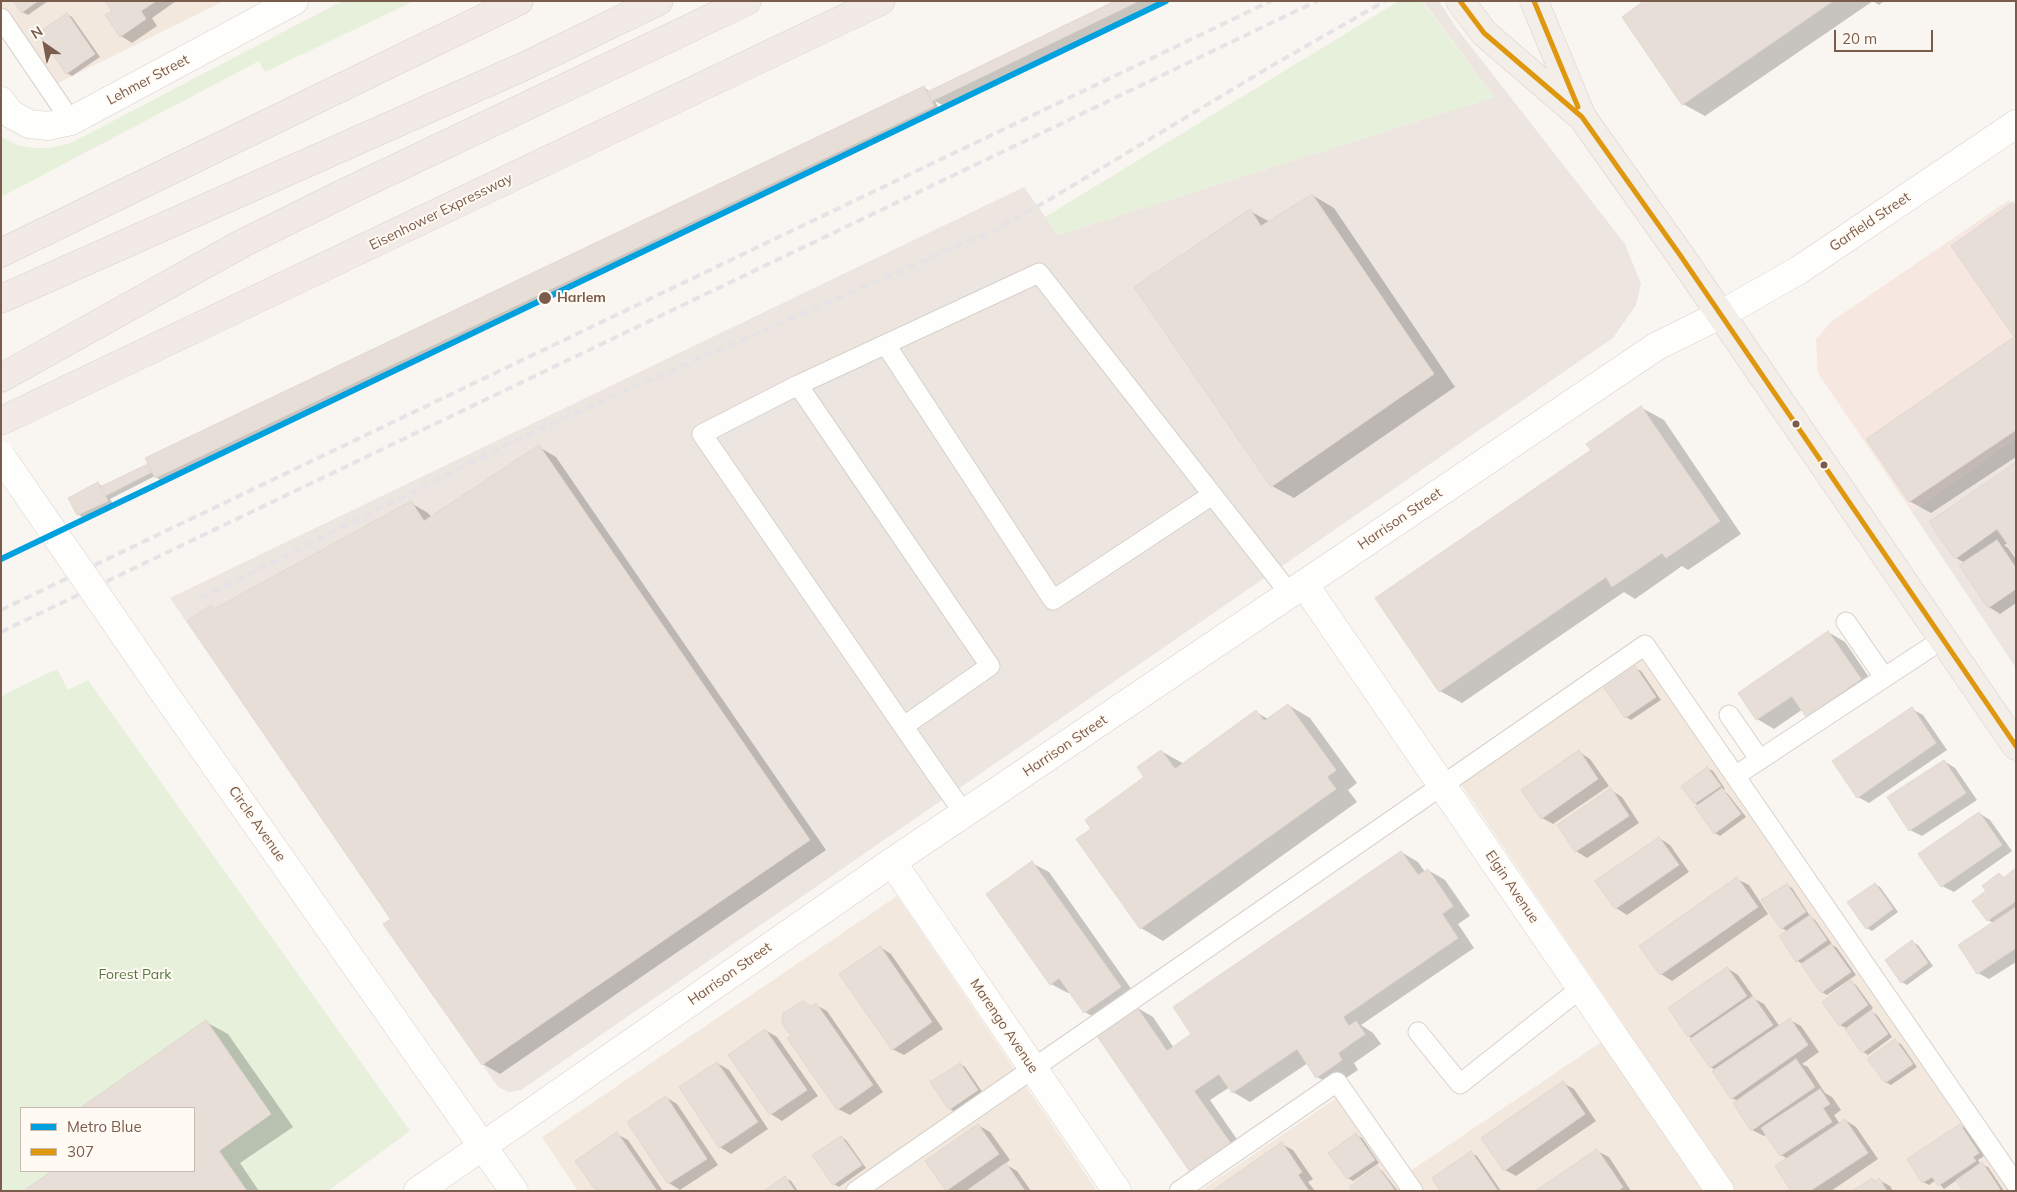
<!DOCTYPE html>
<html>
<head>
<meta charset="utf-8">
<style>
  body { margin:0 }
  #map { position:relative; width:2017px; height:1192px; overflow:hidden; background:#f9f5f0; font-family:Mulish,sans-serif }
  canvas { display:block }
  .frame { position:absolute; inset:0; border:2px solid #7a5c4d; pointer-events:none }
  .legend { position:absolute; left:20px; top:1107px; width:175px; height:65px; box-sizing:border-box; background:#fffaf3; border:1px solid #cabbb1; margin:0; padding:6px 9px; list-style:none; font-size:15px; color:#7a5c4d }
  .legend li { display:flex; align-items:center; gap:10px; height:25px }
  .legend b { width:25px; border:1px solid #cabbb1 }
  .north { position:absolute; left:20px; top:20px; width:50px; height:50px; -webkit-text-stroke:4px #fffaf3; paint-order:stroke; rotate:327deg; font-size:14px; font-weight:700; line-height:20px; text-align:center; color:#7a5c4d }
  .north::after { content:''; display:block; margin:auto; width:18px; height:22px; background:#7a5c4d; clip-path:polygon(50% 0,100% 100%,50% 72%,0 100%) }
  .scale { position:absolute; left:1834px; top:30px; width:99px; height:22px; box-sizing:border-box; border:2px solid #7a5c4d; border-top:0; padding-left:6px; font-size:15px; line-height:18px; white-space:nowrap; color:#7a5c4d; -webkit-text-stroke:4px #fffaf3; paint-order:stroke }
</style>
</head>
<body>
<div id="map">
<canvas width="2017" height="1192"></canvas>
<div class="frame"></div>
<ul class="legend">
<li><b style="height:6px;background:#00a1de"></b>Metro Blue</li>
<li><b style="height:6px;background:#de970f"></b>307</li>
</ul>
<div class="north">N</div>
<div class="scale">20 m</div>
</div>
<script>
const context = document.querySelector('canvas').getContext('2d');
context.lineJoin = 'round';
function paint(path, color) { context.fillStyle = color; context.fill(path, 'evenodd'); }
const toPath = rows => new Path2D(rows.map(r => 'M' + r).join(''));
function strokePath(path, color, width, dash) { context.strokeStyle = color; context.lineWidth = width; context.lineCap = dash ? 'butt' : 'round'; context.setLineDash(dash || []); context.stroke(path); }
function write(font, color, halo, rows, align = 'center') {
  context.font = font + ' Mulish,sans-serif'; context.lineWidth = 4; context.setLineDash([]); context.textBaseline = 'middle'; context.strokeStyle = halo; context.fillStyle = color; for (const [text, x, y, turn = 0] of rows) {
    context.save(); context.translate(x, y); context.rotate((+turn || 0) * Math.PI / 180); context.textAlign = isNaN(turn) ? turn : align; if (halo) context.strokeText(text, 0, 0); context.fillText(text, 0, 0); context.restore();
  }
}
paint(toPath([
  [1,1,224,1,50,87,1,15],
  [1651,650,2016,1191,1200,1191,1345,1092,1403,1176,1625,1026,1458,780],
  [897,896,1097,1191,578,1191,542,1137]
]), '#f2e8de');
paint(toPath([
  [2009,200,2016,210,2016,438,1912,512,1818,373,1816,339,1832,321]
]), '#f6e8e1');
paint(toPath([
  [1423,1,1439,1,1455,26,1625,244,1641,284,1636,305,1613,338,521,1090,509,1092,498,1087,383,924,390,919,170,598,1024,187,1058,235,1494,97],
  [2016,438,2016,668,1912,512]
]), '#ede5e0');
paint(toPath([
  [342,1,414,1,265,72,259,61,1,197,1,137,20,146,35,148,50,148,71,143],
  [1399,1,1422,1,1494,97,1058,235,1045,217],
  [57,669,68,690,88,680,410,1131,328,1191,1,1191,1,696],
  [21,1108,194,1108,194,1171,21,1171]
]), '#e7f0db');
paint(toPath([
  [15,1,48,1,28,15,22,12],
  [106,1,176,1,152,18,157,26,132,43,121,36,114,12],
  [1118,1,1163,1,944,106,935,101,939,109,161,481,155,476,110,499,113,504,83,518,78,514,98,484,104,487,150,465,924,87,930,92],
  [1646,1,1884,1,1879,5,1873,1,1705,116,1683,104],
  [67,14,72,17,100,57,72,76,67,73],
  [1312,195,1334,208,1455,387,1294,498,1272,486,1250,211,1270,222],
  [2016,338,2016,457,1931,513,1909,501],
  [1642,408,1664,420,1741,534,1688,570,1682,566,1635,599,1624,592,1462,703,1440,691,1592,451],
  [539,447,556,457,826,850,500,1074,483,1064,392,920,211,607,215,610,411,503,428,513,432,518],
  [2016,464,2008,543,2004,545,2008,548,2016,559,2016,603,2000,614,1989,607,1965,563,1956,558],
  [1828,632,1845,642,1877,689,1824,726,1807,716,1803,709,1774,729,1757,719],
  [1635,668,1641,671,1661,700,1631,720,1626,717,1606,688],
  [1288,705,1310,718,1357,783,1348,790,1357,802,1163,941,1141,928,1092,829,1146,778,1161,751,1184,764,1256,712,1268,719],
  [1912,709,1923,715,1947,750,1869,803,1858,797],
  [1579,752,1590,759,1609,786,1553,824,1542,818],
  [1944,761,1955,768,1977,800,1922,836,1910,830],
  [1707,768,1713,771,1725,789,1723,790,1727,793,1746,817,1720,836,1715,833,1699,806,1695,803],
  [1611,790,1622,797,1639,823,1587,858,1576,851],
  [1979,813,1990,820,2012,851,1954,892,1942,886],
  [1659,838,1670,845,1689,872,1627,915,1616,908],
  [1401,852,1418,862,1425,872,1428,870,1445,880,1470,916,1458,924,1474,948,1361,1025,1373,1033,1381,1044,1354,1063,1358,1070,1334,1086,1317,1077,1308,1063,1250,1102,1233,1092,1230,1087,1210,1100,1247,1154,1208,1181,1191,1171,1136,1007,1153,1017,1174,1048,1193,1034],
  [1032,863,1049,872,1137,997,1102,1022,1085,1012,1070,992,1068,993,1051,984],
  [2016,870,2016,962,1989,979,1978,973,1993,923,1988,920,1974,901,1988,891,1999,874,2005,878],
  [1737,879,1749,885,1768,914,1672,981,1661,974],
  [1875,884,1880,887,1898,912,1872,931,1867,928],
  [1787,885,1792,888,1810,916,1815,920,1832,944,1831,944,1837,948,1856,975,1827,995,1822,992,1803,964,1797,961,1788,932,1782,928],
  [1912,942,1918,945,1933,966,1907,985,1902,982],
  [880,947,891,954,943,1029,904,1055,892,1049],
  [1727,968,1738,975,1755,999,1764,1004,1780,1027,1790,1020,1801,1026,1819,1052,1802,1064,1808,1067,1825,1093,1832,1097,1841,1110,1834,1115,1840,1124,1845,1120,1856,1127,1878,1159,1831,1191,1793,1191,1788,1159,1781,1155,1767,1134,1764,1136,1752,1130,1738,1101,1731,1098,1716,1070,1710,1067,1693,1039,1688,1036],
  [1851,982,1856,985,1873,1008,1870,1011,1877,1015,1892,1037,1868,1055,1863,1052,1846,1028,1840,1025],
  [816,1005,827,1011,883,1092,850,1115,838,1109,792,1036,811,1007],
  [206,1022,228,1034,293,1127,240,1163,259,1191,28,1191,27,1189,54,1171,194,1171,194,1108,82,1108],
  [765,1030,777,1037,818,1096,782,1121,771,1114],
  [1895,1041,1901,1044,1917,1067,1891,1085,1885,1082],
  [717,1063,729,1070,768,1129,731,1154,720,1147],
  [960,1064,965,1067,983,1093,955,1112,950,1109],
  [1563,1083,1574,1089,1596,1121,1516,1176,1505,1170],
  [666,1097,677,1104,718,1165,680,1190,669,1183,629,1122],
  [978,1125,990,1132,1010,1160,1005,1164,1017,1171,1031,1191,947,1190],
  [1960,1125,1965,1128,1984,1156,1978,1160,1981,1165,1988,1167,2004,1191,1964,1191,1957,1180,1944,1189,1936,1180,1929,1185,1923,1182],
  [617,1134,628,1140,663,1191,597,1191],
  [1356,1135,1362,1138,1379,1163,1353,1181,1348,1178],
  [841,1137,846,1140,866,1168,839,1187,834,1184],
  [1282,1144,1293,1150,1313,1179,1308,1182,1315,1191,1214,1191],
  [1597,1151,1609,1157,1631,1191,1537,1191],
  [1471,1153,1477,1156,1501,1191,1442,1191],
  [1377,1168,1382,1171,1398,1191,1354,1191],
  [785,1178,791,1181,798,1191,766,1191],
  [1872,1179,1876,1182,1879,1180,1890,1186,1893,1191,1855,1191]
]), '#0003');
const building = toPath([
  [14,1,38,1,21,13,14,1],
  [105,1,156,1,141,11,146,19,120,37,105,15,112,11,105,1],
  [1115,1,1139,1,932,101,929,96,927,92,1115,1],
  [1644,1,1833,1,1682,105,1622,17,1644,1],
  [67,13,95,54,66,74,38,33,67,13],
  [924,86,934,106,155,478,145,458,924,86],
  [1312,194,1434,374,1271,487,1134,287,1250,209,1261,226,1312,194],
  [2013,202,2016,206,2016,430,1909,502,1866,439,2014,337,1951,246,2013,202],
  [1641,406,1720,521,1666,558,1662,553,1612,587,1606,577,1439,692,1375,598,1591,450,1586,444,1641,406],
  [539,445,810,840,482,1065,383,924,391,919,187,621,211,605,214,609,411,501,424,521,539,445],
  [2016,462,2016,556,1997,529,1955,559,1929,522,2016,462],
  [148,464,152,472,105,496,100,487,148,464],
  [98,482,108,501,77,515,68,498,98,482],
  [1997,540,2016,568,2016,589,1988,608,1959,565,1997,540],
  [1828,631,1861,679,1806,717,1792,696,1756,720,1738,693,1828,631],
  [1635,666,1656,697,1625,718,1604,688,1635,666],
  [1288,704,1336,770,1327,777,1336,789,1140,929,1076,839,1091,829,1085,820,1144,777,1137,767,1161,750,1175,769,1256,710,1264,721,1288,704],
  [1912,707,1936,743,1857,798,1832,761,1912,707],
  [1579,750,1598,779,1541,819,1521,790,1579,750],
  [1944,760,1966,793,1909,831,1887,797,1944,760],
  [1707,767,1721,786,1694,804,1681,786,1707,767],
  [1611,788,1629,816,1575,852,1557,825,1611,788],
  [1722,788,1741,814,1714,834,1695,807,1722,788],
  [1979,812,2002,845,1941,887,1918,854,1979,812],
  [1659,837,1679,865,1615,909,1595,881,1659,837],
  [1401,851,1418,875,1428,869,1453,906,1442,914,1458,938,1343,1017,1349,1026,1356,1021,1365,1034,1338,1053,1342,1060,1316,1078,1297,1049,1232,1093,1219,1074,1194,1091,1231,1144,1190,1172,1095,1033,1136,1006,1167,1051,1191,1034,1173,1007,1401,851],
  [1032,861,1121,987,1084,1013,1059,978,1050,985,986,894,1032,861],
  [2016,868,2016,901,1987,921,1972,901,1986,891,1982,886,1999,873,2003,878,2016,868],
  [1737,877,1758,907,1660,975,1639,946,1737,877],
  [1875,883,1893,909,1866,929,1847,902,1875,883],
  [1787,884,1806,912,1781,929,1761,900,1787,884],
  [2016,907,2016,948,1977,974,1958,945,2016,907],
  [1810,915,1827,940,1796,962,1779,936,1810,915],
  [1912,940,1928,963,1901,983,1885,960,1912,940],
  [1831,944,1851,972,1821,993,1801,964,1831,944],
  [880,946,932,1022,892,1050,839,974,880,946],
  [1727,967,1747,996,1688,1037,1668,1008,1727,967],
  [1851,980,1868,1005,1839,1026,1822,1002,1851,980],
  [1753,996,1773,1025,1710,1068,1690,1039,1753,996],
  [803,1001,811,1006,816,1003,873,1085,837,1110,787,1038,791,1036,782,1023,783,1013,803,1001],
  [1871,1010,1888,1034,1862,1053,1845,1029,1871,1010],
  [1790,1018,1808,1045,1731,1099,1712,1071,1790,1018],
  [206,1020,271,1114,219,1151,247,1191,27,1191,26,1189,52,1171,194,1171,194,1108,80,1108,206,1020],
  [765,1029,807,1090,770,1115,728,1055,765,1029],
  [1895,1039,1913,1064,1885,1083,1867,1059,1895,1039],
  [1796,1059,1815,1087,1751,1131,1733,1103,1796,1059],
  [717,1062,758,1122,719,1148,679,1087,717,1062],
  [960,1063,978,1090,949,1110,930,1082,960,1063],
  [1563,1081,1585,1114,1504,1171,1481,1138,1563,1081],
  [1820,1089,1830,1104,1823,1108,1832,1122,1780,1156,1761,1128,1820,1089],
  [666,1096,707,1159,668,1184,627,1122,666,1096],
  [1845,1119,1868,1153,1810,1191,1791,1191,1775,1166,1845,1119],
  [978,1124,999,1154,946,1191,925,1161,978,1124],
  [1960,1124,1979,1153,1973,1157,1976,1161,1938,1186,1932,1177,1922,1183,1907,1159,1960,1124],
  [617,1132,657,1191,596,1191,575,1161,617,1132],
  [1356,1133,1375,1160,1347,1179,1328,1153,1356,1133],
  [841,1136,862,1165,833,1185,812,1155,841,1136],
  [1282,1142,1302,1172,1298,1175,1309,1191,1276,1191,1274,1189,1272,1191,1212,1191,1282,1142],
  [1597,1149,1623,1187,1618,1191,1535,1191,1597,1149],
  [1471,1151,1498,1191,1440,1191,1432,1178,1471,1151],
  [1982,1162,2000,1189,1998,1191,1963,1191,1956,1180,1982,1162],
  [1006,1163,1025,1191,966,1191,1006,1163],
  [1377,1166,1394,1189,1392,1191,1352,1191,1349,1187,1377,1166],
  [785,1176,795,1191,764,1191,785,1176],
  [1872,1178,1874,1182,1879,1178,1887,1191,1852,1191,1872,1178]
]);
paint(building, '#e6ded7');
strokePath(building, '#e2d8d2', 1);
const service = toPath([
  [1,18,71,121],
  [886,345,1053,600,1212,495],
  [798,385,1039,273,1290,594],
  [1846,622,1884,677],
  [1729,715,1760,760],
  [904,726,990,666,798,385,702,434,939,778,964,813],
  [1735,776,1943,639],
  [1418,1032,1460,1084,1581,988],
  [856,1191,1645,645,2016,1184],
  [1179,1191,1337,1082,1413,1191]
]);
const minor = toPath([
  [1,101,11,114,29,124,48,126,71,121,294,1],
  [1304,584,1720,1191],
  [892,862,1117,1191]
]);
const tertiary = toPath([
  [165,694,514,1191],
  [418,1191,892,862,1657,346,1720,315,1799,270,2016,124]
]);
const primary = toPath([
  [1460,1,1484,33,1577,113],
  [1534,1,1582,117,1680,255,2016,746]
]);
const motorway = toPath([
  [1,253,519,1],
  [1,299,527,65,659,1],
  [1,378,243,243,346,192,747,1],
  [1,421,881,1]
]);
strokePath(service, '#d7d1cb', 21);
strokePath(minor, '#d7d1cb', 29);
strokePath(tertiary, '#d7d1cb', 29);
strokePath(primary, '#dad1cc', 29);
strokePath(motorway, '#dad1cc', 29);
strokePath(service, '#fefefd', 19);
strokePath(minor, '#fefefd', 28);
strokePath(tertiary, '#fefefd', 28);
strokePath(primary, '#f3eee8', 28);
strokePath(motorway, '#f2eae7', 28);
strokePath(toPath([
  [201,598,508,444,634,387,992,231,1047,201,1273,65,1385,1],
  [1,610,1271,1],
  [1,632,1317,1]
]), '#e6e3e7', 4, [8, 5]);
const tertiaryBridge = toPath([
  [1,456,165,694]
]);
strokePath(tertiaryBridge, '#d7d1cb', 29, []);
strokePath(tertiaryBridge, '#fefefd', 28);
strokePath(toPath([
  [1460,1,1484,33,1582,117,1680,255,2016,746],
  [1534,1,1578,107]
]), '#de970f', 5);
strokePath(toPath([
  [1,559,1166,1]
]), '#00a1de', 6);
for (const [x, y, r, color] of [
  [545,298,7,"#7a5c4d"],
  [1796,424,4.5,"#7a5c4d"],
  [1824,465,4.5,"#7a5c4d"]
]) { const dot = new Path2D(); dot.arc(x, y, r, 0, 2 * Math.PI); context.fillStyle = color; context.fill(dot); strokePath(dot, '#fffaf3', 2); }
write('14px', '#7a5c4d', '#fffaf3', [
  ["Lehmer Street",148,80,-28],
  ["Eisenhower Expressway",441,212,-26],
  ["Garfield Street",1870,222,-34],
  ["Harrison Street",1400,519,-34],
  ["Harrison Street",1065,746,-34],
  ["Circle Avenue",257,824,55],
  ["Elgin Avenue",1512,887,56],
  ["Harrison Street",730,974,-35],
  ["Marengo Avenue",1004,1026,56]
]);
write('bold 14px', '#7a5c4d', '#fffaf3', [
  ["Harlem",557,298]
], 'left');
write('14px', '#537a41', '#fffaf3', [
  ["Forest Park",135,975]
]);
</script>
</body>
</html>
